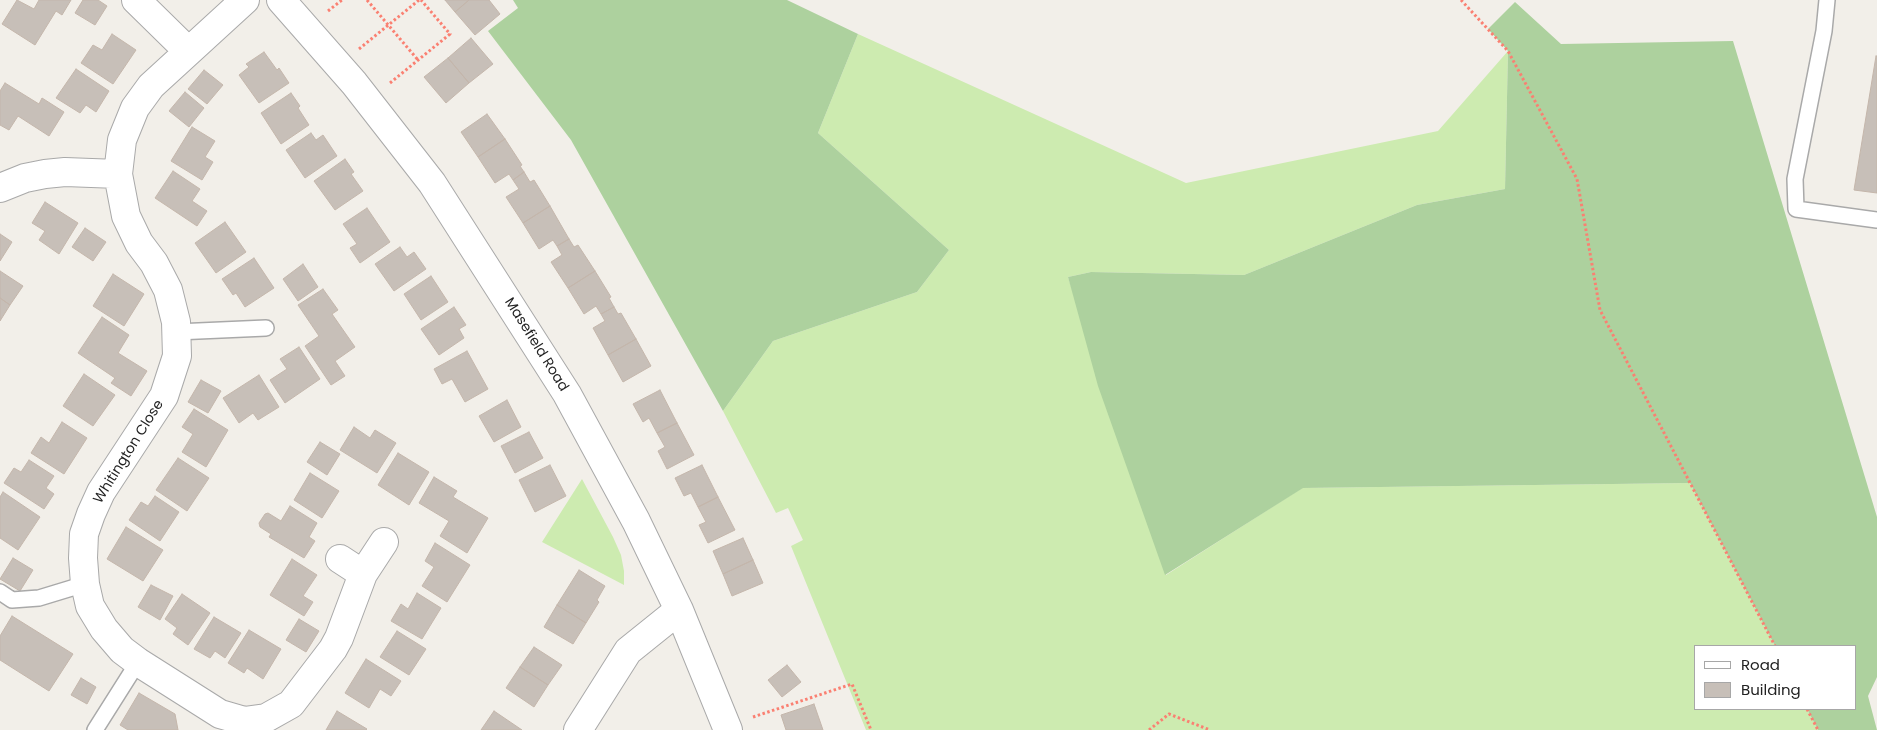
<!DOCTYPE html>
<html>
<head>
<meta charset="utf-8">
<style>
  body { margin:0 }
  #map { position:relative; width:1877px; height:730px; overflow:hidden; background:#f2efe9; font-family:Poppins,sans-serif }
  canvas { display:block }
  .legend { position:absolute; left:1694px; top:645px; width:162px; height:65px; box-sizing:border-box; background:#fff; border:1px solid #a7a7a7; margin:0; padding:6px 9px; list-style:none; font-size:15px; color:#222 }
  .legend li { display:flex; align-items:center; gap:10px; height:25px }
  .legend b { width:25px; border:1px solid #a7a7a7 }
</style>
</head>
<body>
<div id="map">
<canvas width="1877" height="730"></canvas>
<ul class="legend">
<li><b style="height:6px;background:#fff"></b>Road</li>
<li><b style="height:14px;background:#c7bfb8"></b>Building</li>
</ul>
</div>
<script>
const context = document.querySelector('canvas').getContext('2d');
context.lineJoin = 'round';
function paint(path, color) { context.fillStyle = color; context.fill(path, 'evenodd'); }
const toPath = rows => new Path2D(rows.map(r => 'M' + r).join(''));
function strokePath(path, color, width, dash) { context.strokeStyle = color; context.lineWidth = width; context.lineCap = dash ? 'butt' : 'round'; context.setLineDash(dash || []); context.stroke(path); }
function write(font, color, halo, rows, align = 'center') {
  context.font = font + ' Poppins,sans-serif'; context.lineWidth = 4.5; context.setLineDash([]); context.textBaseline = 'middle'; context.strokeStyle = halo; context.fillStyle = color; for (const [text, x, y, turn = 0] of rows) {
    context.save(); context.translate(x, y); context.rotate((+turn || 0) * Math.PI / 180); context.textAlign = isNaN(turn) ? turn : align; if (halo) context.strokeText(text, 0, 0); context.fillText(text, 0, 0); context.restore();
  }
}
paint(toPath([
  [858,34,1186,183,1438,131,1508,51,1505,189,1417,205,1244,275,1091,272,1068,277,1166,575,1302,488,1690,483,1775,646,1696,646,1696,709,1807,709,1818,730,866,730,791,546,803,540,788,508,776,513,723,411,773,341,917,292,949,250,818,133],
  [582,479,613,537,621,555,624,571,624,585,542,542]
]), '#cdebb0');
paint(toPath([
  [513,0,787,0,858,34,818,133,949,250,917,292,773,341,723,411,571,140,488,31,518,8],
  [1515,2,1561,44,1733,41,1877,517,1877,677,1868,696,1877,730,1818,730,1807,709,1856,709,1856,646,1775,646,1690,483,1303,488,1165,575,1098,386,1068,277,1091,272,1244,275,1417,205,1505,189,1508,51,1488,29]
]), '#add19e');
const building = toPath([
  [17,0,34,9,39,0,71,0,62,15,56,11,35,45,2,24,17,0],
  [83,0,98,0,107,6,95,25,75,13,83,0],
  [445,0,469,0,455,12,445,0],
  [469,0,489,0,500,14,475,35,455,12,469,0],
  [112,34,136,50,113,84,81,63,93,45,102,50,112,34],
  [471,38,493,64,469,83,448,58,471,38],
  [264,52,277,70,279,68,289,83,259,103,239,75,249,67,246,64,264,52],
  [1876,56,1877,56,1877,193,1854,190,1876,56],
  [448,58,469,83,446,103,424,77,448,58],
  [76,69,109,91,96,112,86,105,80,113,56,98,76,69],
  [204,70,223,85,207,104,188,89,204,70],
  [5,83,39,104,42,98,64,112,49,136,18,116,9,130,0,125,0,91,5,83],
  [185,92,204,108,189,127,169,111,185,92],
  [291,93,300,106,298,108,309,125,281,144,261,113,291,93],
  [487,114,505,139,478,157,461,132,487,114],
  [192,127,215,141,205,157,213,162,202,180,171,161,192,127],
  [311,133,316,140,323,135,337,156,305,178,286,150,311,133],
  [505,139,522,165,520,166,524,172,513,180,509,174,495,183,478,157,505,139],
  [345,159,354,172,351,174,363,191,335,210,314,181,345,159],
  [173,171,200,189,192,201,207,211,197,226,155,198,173,171],
  [524,172,530,182,534,180,550,206,523,223,506,197,519,189,513,180,524,172],
  [45,202,78,223,59,254,39,240,45,231,32,223,45,202],
  [550,206,569,239,557,246,553,240,539,249,523,223,550,206],
  [367,208,390,242,360,263,350,248,357,244,343,224,367,208],
  [225,222,246,252,216,273,195,243,225,222],
  [85,228,106,242,93,261,72,247,85,228],
  [0,234,12,242,0,261,0,234],
  [569,239,574,247,578,245,595,271,568,288,551,262,562,255,557,246,569,239],
  [400,247,407,257,414,252,426,269,394,291,375,264,400,247],
  [254,258,274,288,245,307,236,293,233,295,222,279,254,258],
  [303,264,318,287,298,301,283,279,303,264],
  [0,271,23,286,10,305,0,298,0,271],
  [595,271,611,297,609,298,614,307,601,314,596,306,584,314,568,288,595,271],
  [113,274,144,294,124,326,93,306,113,274],
  [431,276,448,302,421,320,404,294,431,276],
  [323,289,338,310,332,314,355,347,335,361,345,376,331,385,305,346,319,336,298,305,323,289],
  [0,298,10,305,0,321,0,298],
  [454,307,466,325,459,329,464,338,439,355,421,329,454,307],
  [614,307,618,314,621,313,636,339,608,355,593,328,605,321,601,314,614,307],
  [102,317,129,335,118,353,147,371,131,396,111,383,115,378,78,353,102,317],
  [636,339,651,366,623,382,608,355,636,339],
  [299,347,320,379,285,403,270,380,287,369,280,359,299,347],
  [467,351,488,389,465,402,452,379,442,384,434,369,467,351],
  [84,374,115,395,93,426,63,406,84,374],
  [259,375,279,407,258,420,253,413,239,423,223,398,259,375],
  [201,380,221,391,208,413,188,402,201,380],
  [660,390,677,423,657,433,649,418,643,422,633,404,660,390],
  [507,400,521,427,494,442,479,416,507,400],
  [194,409,228,430,206,467,182,452,193,434,182,427,194,409],
  [62,422,87,438,64,474,31,453,41,437,49,443,62,422],
  [677,423,694,455,667,469,658,451,665,447,657,433,677,423],
  [354,427,370,438,375,430,396,443,377,473,340,450,354,427],
  [529,432,543,458,515,473,501,446,529,432],
  [320,442,340,454,327,475,307,462,320,442],
  [398,453,429,472,409,505,378,485,398,453],
  [178,458,209,478,187,511,156,490,178,458],
  [29,460,54,476,46,488,54,494,44,509,4,483,14,468,21,472,29,460],
  [550,465,566,496,535,512,519,480,550,465],
  [702,465,718,497,698,507,691,493,684,496,675,478,702,465],
  [310,473,339,491,322,518,294,500,310,473],
  [434,477,457,491,453,497,488,518,467,553,440,536,449,521,419,503,434,477],
  [3,492,40,517,18,550,0,538,0,497,3,492],
  [155,496,179,512,160,541,129,520,141,502,148,506,155,496],
  [718,497,735,530,708,543,699,525,706,522,698,507,718,497],
  [290,506,317,523,309,537,315,541,304,558,269,537,271,534,260,527,259,523,265,514,268,513,281,521,290,506],
  [126,527,163,550,143,581,107,559,126,527],
  [743,538,753,560,723,574,713,551,743,538],
  [435,543,470,565,447,602,422,586,434,567,425,561,435,543],
  [13,558,33,570,20,591,0,579,13,558],
  [292,559,317,575,303,596,313,602,304,616,270,595,292,559],
  [753,560,763,583,732,596,723,574,753,560],
  [579,570,605,586,597,600,599,602,586,623,557,605,579,570],
  [151,585,173,596,160,620,138,607,151,585],
  [417,593,441,608,422,639,391,621,401,604,408,609,417,593],
  [182,594,210,613,188,645,173,634,177,628,165,619,182,594],
  [557,605,586,623,573,644,544,627,557,605],
  [12,616,73,654,49,691,0,660,0,636,12,616],
  [214,617,241,633,225,658,215,651,210,658,194,649,214,617],
  [299,619,319,631,306,652,286,640,299,619],
  [249,630,281,649,263,679,247,668,244,673,228,663,249,630],
  [397,631,426,649,409,675,380,657,397,631],
  [534,647,562,665,548,685,520,667,534,647],
  [366,659,401,681,391,696,380,689,369,708,345,693,366,659],
  [787,665,801,682,782,697,768,680,787,665],
  [520,667,548,685,534,707,506,688,520,667],
  [81,678,96,687,87,704,71,695,81,678],
  [139,693,175,714,178,730,128,730,120,725,139,693],
  [814,704,823,730,786,730,781,715,814,704],
  [337,711,367,729,366,730,326,730,337,711],
  [494,711,522,730,481,730,494,711]
]);
paint(building, '#c7bfb8');
strokePath(building, '#c4b6ab', 1);
const service = toPath([
  [1827,0,1824,31,1795,179,1796,209,1877,220],
  [176,332,266,328],
  [0,592,12,600,39,598,85,584],
  [95,730,138,662]
]);
const minor = toPath([
  [136,0,188,51],
  [245,0,151,86,135,108,122,140,118,174,126,216,139,243,154,263,168,290,176,322,177,356,164,396,101,492,91,514,84,534,83,558,85,584,90,606,104,629,122,650,138,662,220,714,244,721,266,718,291,704,333,649,339,638,363,574,384,542],
  [281,0,354,83,432,183,567,394,636,521,679,610,728,730],
  [0,188,25,178,45,174,65,172,118,174],
  [340,559,363,574],
  [578,730,628,651,679,610]
]);
strokePath(service, '#a9a9a9', 18);
strokePath(minor, '#a9a9a9', 30);
strokePath(toPath([
  [367,0,418,60],
  [1461,0,1508,51,1577,179,1600,310,1775,646],
  [328,11,342,0],
  [359,49,419,0],
  [390,83,450,34,421,0],
  [1807,709,1818,730],
  [753,717,852,684,871,730],
  [1149,730,1169,714,1210,730]
]), '#fa8072', 3, [2.5, 2.5]);
strokePath(service, '#fff', 15);
strokePath(minor, '#fff', 28);
write('14px', '#222', '#fff', [
  ["Masefield Road",536,345,58],
  ["Whitington Close",129,452,-58]
]);
</script>
</body>
</html>
